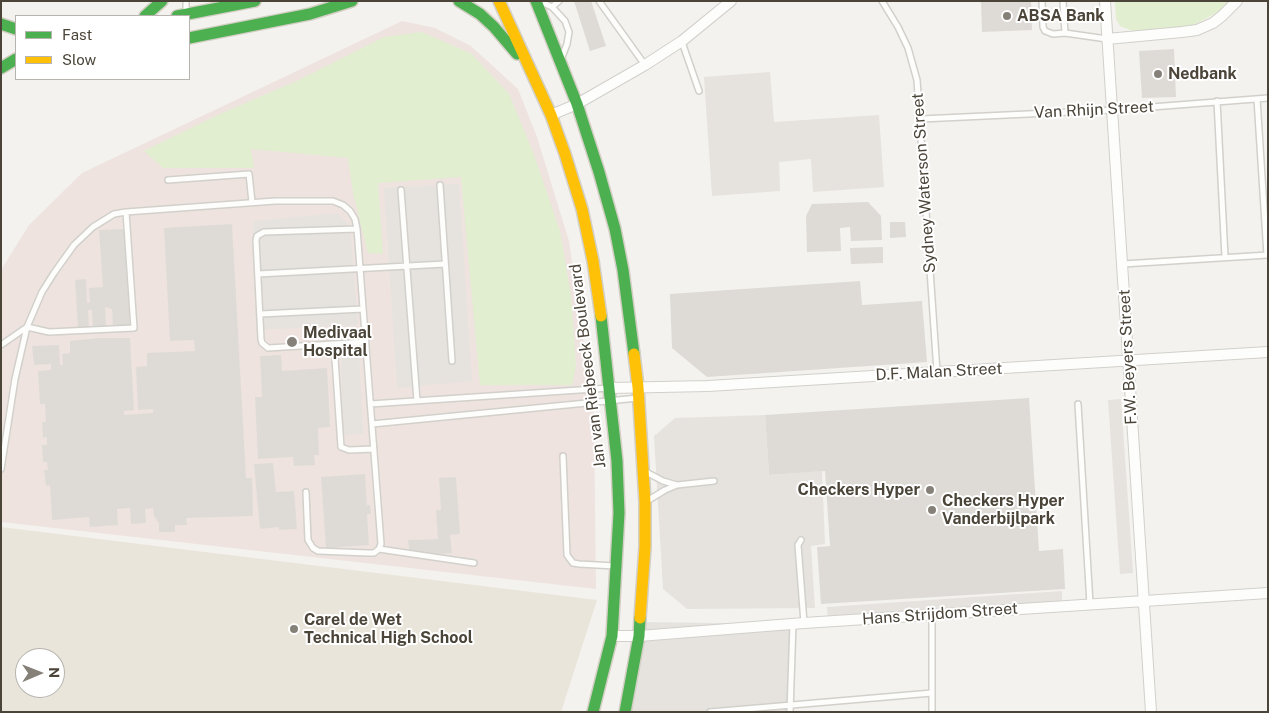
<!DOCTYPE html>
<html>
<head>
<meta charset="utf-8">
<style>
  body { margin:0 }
  #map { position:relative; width:1269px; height:713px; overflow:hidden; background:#f4f2ee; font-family:"Public Sans",sans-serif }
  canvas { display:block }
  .frame { position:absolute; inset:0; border:2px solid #4b4439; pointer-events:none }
  .legend { position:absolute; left:15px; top:15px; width:175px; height:65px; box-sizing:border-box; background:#fff; border:1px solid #b7b4b0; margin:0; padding:6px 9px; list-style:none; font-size:15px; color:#4b4439 }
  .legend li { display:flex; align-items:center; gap:10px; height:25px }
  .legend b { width:25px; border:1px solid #b7b4b0 }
  .north { position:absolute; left:15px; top:648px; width:50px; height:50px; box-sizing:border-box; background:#fff; border:1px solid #b7b4b0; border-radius:50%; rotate:89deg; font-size:14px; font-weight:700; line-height:20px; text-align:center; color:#4b4439 }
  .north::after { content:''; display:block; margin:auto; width:18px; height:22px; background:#868178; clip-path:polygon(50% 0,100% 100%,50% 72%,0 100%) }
</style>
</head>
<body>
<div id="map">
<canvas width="1269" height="713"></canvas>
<div class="frame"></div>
<ul class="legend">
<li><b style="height:6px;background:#4caf50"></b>Fast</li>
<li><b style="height:6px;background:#ffc107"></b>Slow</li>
</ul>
<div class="north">N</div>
</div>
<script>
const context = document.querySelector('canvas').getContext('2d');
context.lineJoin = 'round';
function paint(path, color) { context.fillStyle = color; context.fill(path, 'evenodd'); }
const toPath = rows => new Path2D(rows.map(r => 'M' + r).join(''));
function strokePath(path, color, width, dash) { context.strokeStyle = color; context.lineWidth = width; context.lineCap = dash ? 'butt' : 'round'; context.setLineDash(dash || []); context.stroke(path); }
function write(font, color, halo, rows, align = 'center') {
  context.font = font + ' "Public Sans",sans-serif'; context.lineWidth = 4; context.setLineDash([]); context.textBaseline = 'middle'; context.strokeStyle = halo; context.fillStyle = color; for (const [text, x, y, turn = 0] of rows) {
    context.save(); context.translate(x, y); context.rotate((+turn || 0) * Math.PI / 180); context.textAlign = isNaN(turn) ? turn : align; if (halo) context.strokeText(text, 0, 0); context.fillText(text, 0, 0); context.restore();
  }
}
paint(toPath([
  [1,527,597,600,561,712,1,712],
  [25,658,55,658,55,688,25,688]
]), '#eae5da');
paint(toPath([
  [402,21,435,28,471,46,518,89,537,137,569,241,594,414,596,589,1,522,1,270,29,225,82,173]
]), '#eee3df');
paint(toPath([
  [1115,1,1229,1,1218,12,1192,26,1133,31,1120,26,1116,19],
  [422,32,472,54,509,94,533,152,560,231,571,296,576,367,572,385,480,385,461,177,378,183,383,254,368,253,353,193,348,158,251,149,254,168,163,168,144,151,220,114,299,80,384,37]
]), '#e1eecf');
paint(toPath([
  [770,72,774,122,879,115,884,187,813,192,811,159,779,162,780,191,712,196,704,77],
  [459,184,472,381,397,388,384,188],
  [337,213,350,225,358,325,256,330,253,221],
  [359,350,363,434,343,435,341,351],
  [1121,399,1133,573,1120,574,1108,400],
  [765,415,769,475,822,471,825,544,811,546,815,608,687,609,663,589,654,436,675,418],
  [1062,591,1062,602,828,618,827,607],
  [640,622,793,624,789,712,622,712]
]), '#e6e3df');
paint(toPath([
  [574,1,591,1,606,46,590,51],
  [981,1,1031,1,1032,30,982,32],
  [1174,49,1176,97,1142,98,1139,51],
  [868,202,881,216,882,240,851,241,850,227,840,228,841,251,807,252,806,216,812,204],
  [890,222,905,222,906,237,890,238],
  [232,224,246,478,252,478,253,516,186,518,187,525,175,525,175,532,159,532,159,523,154,516,153,508,145,509,146,523,131,524,130,508,117,509,118,525,90,527,89,517,52,520,50,485,46,486,44,470,48,470,47,462,43,462,42,445,47,445,47,437,43,438,42,422,46,422,45,404,40,404,38,371,51,370,51,364,34,365,32,346,59,345,60,365,63,365,62,354,70,353,70,341,99,338,130,338,134,410,124,411,124,415,153,413,153,409,138,410,136,367,147,366,147,353,195,351,194,340,170,341,164,228],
  [124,229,130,326,113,327,112,309,105,307,106,326,93,327,92,310,88,310,89,328,78,328,75,280,86,279,87,303,90,302,89,288,103,287,99,230],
  [883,247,883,263,851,264,850,248],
  [860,281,862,305,922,301,927,362,707,377,672,348,670,294],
  [281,355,282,371,327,368,330,427,318,428,319,455,314,455,315,465,294,466,293,457,258,459,255,397,262,397,260,356],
  [1029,398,1039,551,1063,549,1065,589,821,604,817,547,830,546,825,471,769,475,765,415],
  [273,463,276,492,294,491,297,529,279,530,279,527,260,529,254,464],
  [365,474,367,505,370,505,371,514,367,514,369,545,326,548,321,477],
  [456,477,460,534,450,535,452,553,410,556,408,540,438,539,436,510,441,510,439,478]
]), '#dedbd6');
const lane = toPath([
  [186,1,186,13],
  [539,1,552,7,565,21,569,32,567,44,562,57],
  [599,1,645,65],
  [882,1,898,27,908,48,917,80,937,372],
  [1042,1,1043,27,1045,31,1053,34,1065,33,1107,39],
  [1063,1,1065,33],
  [552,7,559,1],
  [682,42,699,91],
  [1257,99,1267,255],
  [1217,101,1225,257],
  [921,119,1113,110,1268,98],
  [168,180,249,174,252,202],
  [440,185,452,361],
  [401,190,417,401],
  [357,229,264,232,257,236,256,240,261,339,262,343,268,348,366,342],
  [1123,264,1268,255],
  [258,274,445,264],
  [260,314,363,309],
  [334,344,341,447,349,450,374,449],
  [1,345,27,327,49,332,134,328,126,212],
  [370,404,609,388],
  [1078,404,1090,604],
  [372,424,638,398],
  [563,456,567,555,573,563,579,564,615,566],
  [1,469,15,379,27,327,42,292,54,273,74,245,93,227,114,214,126,212,275,201,333,201,343,205,350,211,355,219,357,229,381,544,379,549,374,553,368,553,318,551,313,548,308,540,306,492],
  [646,472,663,481,677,485],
  [647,501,665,490,677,485,714,481],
  [801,540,798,545,804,623],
  [379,549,474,563],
  [932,615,932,712],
  [710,712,932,693],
  [790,712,793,624]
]);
const street = toPath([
  [1105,1,1151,712],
  [1107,39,1182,32,1197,30,1213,23,1222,16,1237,1],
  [551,115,577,104,645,65,682,41,731,1],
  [611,388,708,386,1268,352],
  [612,636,639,636,804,623,1268,593]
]);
const fast = toPath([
  [459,1,480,14,494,27,517,54],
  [536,1,577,104,599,172,615,229,623,270,634,354],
  [145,16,162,1],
  [177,16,255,1],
  [1,24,16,29],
  [189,38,310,14,352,1],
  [1,68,16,59],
  [593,712,612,636,619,513,617,461,601,316],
  [625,712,639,636,640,618]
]);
const slow = toPath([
  [499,1,551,115,565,154,582,209,593,261,601,316],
  [634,354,638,387,645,502,645,547,640,618]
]);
strokePath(lane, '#d2d0cb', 8);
strokePath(street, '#d2d0cb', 12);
strokePath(fast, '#d3cfc5', 14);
strokePath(slow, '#d3cfc5', 14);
strokePath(lane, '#fdfdfc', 5);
strokePath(street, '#fdfdfc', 10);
strokePath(fast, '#4caf50', 11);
strokePath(slow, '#ffc107', 11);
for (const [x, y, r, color] of [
  [1007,16,5,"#868178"],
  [1158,74,5,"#868178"],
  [292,342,6,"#868178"],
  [930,490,5,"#868178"],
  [932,510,5,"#868178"],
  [294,629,5,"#868178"]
]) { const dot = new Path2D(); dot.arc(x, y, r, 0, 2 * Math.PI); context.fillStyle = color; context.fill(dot); strokePath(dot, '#fff', 2); }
write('bold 16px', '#4b4439', '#fff', [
  ["ABSA Bank",1017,16],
  ["Nedbank",1168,74],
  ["Medivaal",303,333],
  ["Hospital",303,351],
  ["Checkers Hyper",920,490,"right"],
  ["Checkers Hyper",942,501],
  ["Vanderbijlpark",942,519],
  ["Carel de Wet",304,620],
  ["Technical High School",304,638]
], 'left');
write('16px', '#4b4439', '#fff', [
  ["Van Rhijn Street",1094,110,-3],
  ["Sydney Waterson Street",924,183,-94],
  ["F.W. Beyers Street",1128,357,-93],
  ["Jan van Riebeeck Boulevard",588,366,-97],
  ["D.F. Malan Street",939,372,-3],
  ["Hans Strijdom Street",940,614,-4]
]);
</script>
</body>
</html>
